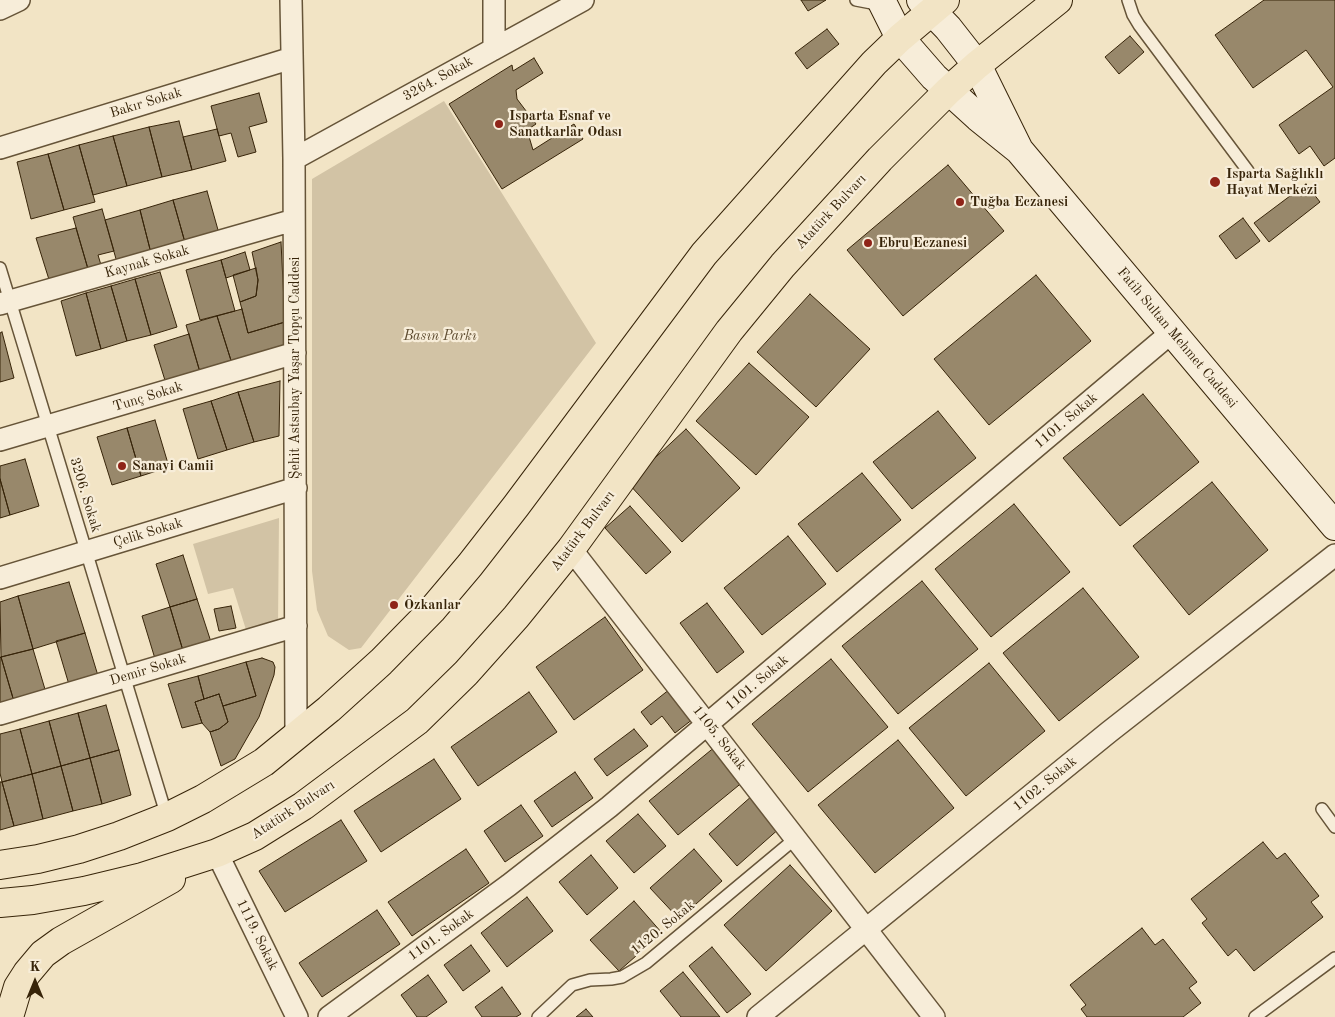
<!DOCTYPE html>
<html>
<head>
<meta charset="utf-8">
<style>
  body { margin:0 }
  #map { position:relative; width:1335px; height:1017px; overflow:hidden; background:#f2e4c5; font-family:"Old Standard TT",serif }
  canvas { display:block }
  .north { position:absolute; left:10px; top:957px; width:50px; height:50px; -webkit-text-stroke:4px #f7edd9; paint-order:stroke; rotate:0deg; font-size:14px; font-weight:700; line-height:20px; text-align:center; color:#372409 }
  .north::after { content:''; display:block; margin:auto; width:18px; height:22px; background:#372409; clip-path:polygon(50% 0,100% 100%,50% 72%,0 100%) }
</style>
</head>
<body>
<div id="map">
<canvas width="1335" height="1017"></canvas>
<div class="north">K</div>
</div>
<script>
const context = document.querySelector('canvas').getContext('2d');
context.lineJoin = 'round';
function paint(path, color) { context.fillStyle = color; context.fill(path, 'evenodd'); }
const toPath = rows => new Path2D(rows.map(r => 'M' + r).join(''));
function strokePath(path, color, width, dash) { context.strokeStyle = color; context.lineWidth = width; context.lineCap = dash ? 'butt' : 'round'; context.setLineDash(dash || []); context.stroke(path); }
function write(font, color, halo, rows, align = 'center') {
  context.font = font + ' "Old Standard TT",serif'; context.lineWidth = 4.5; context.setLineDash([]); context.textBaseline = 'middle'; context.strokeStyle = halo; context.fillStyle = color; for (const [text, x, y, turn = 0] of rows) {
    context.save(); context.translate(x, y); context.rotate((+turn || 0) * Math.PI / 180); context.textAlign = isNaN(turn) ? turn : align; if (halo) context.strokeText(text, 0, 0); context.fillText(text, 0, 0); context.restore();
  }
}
paint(toPath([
  [444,101,596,343,361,648,349,650,328,636,317,610,312,571,312,179],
  [279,518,278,625,247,633,233,588,208,594,193,544]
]), '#d2c3a5');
const building = toPath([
  [801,0,826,0,808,11,801,0],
  [1264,0,1335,0,1335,158,1324,166,1310,146,1299,154,1279,125,1333,87,1306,50,1253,88,1215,35,1264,0],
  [827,29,839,44,807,69,795,53,827,29],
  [1130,36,1144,52,1119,74,1105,57,1130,36],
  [534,58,543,73,516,90,517,99,536,124,527,130,533,150,574,124,583,139,502,189,449,104,512,65,513,71,534,58],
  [259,93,267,122,249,127,256,152,238,157,231,133,219,136,211,106,259,93],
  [179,121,192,170,162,177,149,127,179,121],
  [149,127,162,177,127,186,113,136,149,127],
  [217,129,226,161,192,170,183,137,217,129],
  [113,136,127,186,93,195,79,145,113,136],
  [79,145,95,202,64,210,48,154,79,145],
  [48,154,64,210,31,219,17,162,48,154],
  [948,165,1004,231,903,316,847,250,948,165],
  [1306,184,1320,202,1269,242,1254,223,1306,184],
  [207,191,220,237,186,246,173,200,207,191],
  [173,200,186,246,152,257,140,210,173,200],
  [102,209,114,251,98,255,101,265,88,269,73,217,102,209],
  [140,210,152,257,118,266,105,220,140,210],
  [1243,218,1260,241,1236,259,1219,236,1243,218],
  [76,228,88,269,51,286,36,238,76,228],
  [281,242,285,322,248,333,240,302,256,296,258,280,252,252,281,242],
  [245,252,250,270,226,278,221,260,245,252],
  [221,260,235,311,200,320,186,270,221,260],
  [256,268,258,280,256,296,240,302,233,275,256,268],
  [160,272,177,327,151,335,135,279,160,272],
  [1036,275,1091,341,989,425,934,359,1036,275],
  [135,279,151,335,127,341,111,286,135,279],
  [111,286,127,341,101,349,86,293,111,286],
  [86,293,101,349,76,356,61,301,86,293],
  [810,294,870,349,816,407,757,352,810,294],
  [242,309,248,333,285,322,287,355,234,370,217,316,242,309],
  [217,316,234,370,202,379,186,325,217,316],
  [2,332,14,378,0,382,0,333,2,332],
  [189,334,202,379,168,390,154,345,189,334],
  [749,363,809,417,756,475,696,421,749,363],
  [280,381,279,436,254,442,238,392,280,381],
  [238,392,254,442,227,450,211,401,238,392],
  [1143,394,1199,462,1120,526,1063,458,1143,394],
  [211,401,227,450,198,459,183,409,211,401],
  [938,411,976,458,912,509,873,462,938,411],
  [155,420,169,467,141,476,127,428,155,420],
  [127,428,141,476,112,485,97,437,127,428],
  [686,429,740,488,682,542,628,483,686,429],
  [25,459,39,506,10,515,0,479,0,466,25,459],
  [862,473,901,520,837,572,798,524,862,473],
  [0,479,10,515,0,518,0,479],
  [1212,482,1268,550,1189,615,1133,546,1212,482],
  [1014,504,1070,572,991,637,935,569,1014,504],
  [630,506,671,552,646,574,605,528,630,506],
  [788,536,826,584,762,635,724,588,788,536],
  [183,555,197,599,170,607,156,564,183,555],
  [922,581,978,649,898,714,842,646,922,581],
  [69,582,85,633,33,649,18,596,69,582],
  [1083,588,1139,657,1059,721,1003,653,1083,588],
  [18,596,33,649,1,657,0,602,18,596],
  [197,599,212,645,184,654,170,607,197,599],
  [707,603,744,652,717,673,680,623,707,603],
  [231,606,236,628,219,631,214,609,231,606],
  [170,607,184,654,156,662,142,616,170,607],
  [605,617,643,670,574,720,536,667,605,617],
  [85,633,99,679,70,688,56,641,85,633],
  [33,649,47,696,15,705,1,657,33,649],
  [1,657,15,705,0,710,0,658,1,657],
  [262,658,273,662,275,667,274,675,259,717,235,759,221,766,210,732,219,729,228,722,223,706,256,696,246,662,262,658],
  [831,659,888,727,808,792,752,724,831,659],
  [246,662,256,696,223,706,219,694,204,699,198,676,246,662],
  [989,663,1045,731,966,796,909,728,989,663],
  [198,676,204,699,195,702,202,723,182,728,168,684,198,676],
  [670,689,693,719,675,733,662,716,651,725,641,712,670,689],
  [529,692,557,732,478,786,451,747,529,692],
  [219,694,228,722,219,729,210,732,202,723,195,702,219,694],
  [106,705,119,750,90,758,78,713,106,705],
  [78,713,90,758,61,766,49,721,78,713],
  [49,721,61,766,32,774,20,729,49,721],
  [20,729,32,774,2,782,0,773,0,734,20,729],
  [634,729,648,746,607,776,594,759,634,729],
  [898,740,954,808,875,873,818,805,898,740],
  [716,746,744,781,678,835,649,801,716,746],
  [119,750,131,795,102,804,90,758,119,750],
  [90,758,102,804,73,811,61,766,90,758],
  [434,759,461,799,381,852,354,811,434,759],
  [61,766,73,811,43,819,32,774,61,766],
  [575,772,593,798,552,827,534,801,575,772],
  [32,774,43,819,14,826,2,782,32,774],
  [0,782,2,782,14,826,0,830,0,782],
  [753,795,781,827,737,866,709,834,753,795],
  [521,805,543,836,505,862,484,831,521,805],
  [638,814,666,846,634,873,606,841,638,814],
  [341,820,367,861,285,912,259,871,341,820],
  [1263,842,1277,859,1285,853,1319,896,1311,902,1323,917,1254,971,1236,949,1228,956,1202,923,1207,919,1191,899,1263,842],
  [466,849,489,883,412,936,388,902,466,849],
  [694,849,722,881,679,919,650,888,694,849],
  [591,855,618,888,587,915,559,882,591,855],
  [790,865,832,911,766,971,724,925,790,865],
  [527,897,553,931,507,967,481,933,527,897],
  [634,901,662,933,619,971,590,940,634,901],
  [377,910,400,944,322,997,299,963,377,910],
  [1142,928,1155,945,1163,939,1197,982,1189,988,1201,1003,1183,1017,1087,1017,1081,1009,1086,1005,1070,985,1142,928],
  [471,945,490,971,463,991,444,965,471,945],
  [712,947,751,994,727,1013,689,966,712,947],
  [683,972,720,1017,681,1017,660,991,683,972],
  [428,975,447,1002,426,1017,417,1017,401,995,428,975],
  [502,987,521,1014,516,1017,482,1017,475,1007,502,987],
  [586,1009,593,1017,576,1017,586,1009]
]);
paint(building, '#98886b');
strokePath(building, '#372409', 1);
const lane = toPath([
  [856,0,882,5],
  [1128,0,1133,15,1139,25,1248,171],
  [0,268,167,817],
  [1322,809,1335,827],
  [538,1017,572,985,590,980,611,979,622,977,646,963,796,838],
  [1255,1017,1335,958]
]);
const street = toPath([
  [291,0,294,159,296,736],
  [0,9,19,0],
  [494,49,494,0],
  [0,148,292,58],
  [294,159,583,0],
  [0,304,294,220],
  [0,440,295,353],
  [571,549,934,1017],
  [0,578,296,488],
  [0,714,296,626],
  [217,853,297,1017],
  [329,1017,509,885,609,807,1172,332],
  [758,1017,1109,732,1335,555]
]);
const secondary = toPath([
  [881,0,900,38,934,77,978,117,1019,150,977,65,948,28,921,0],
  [1019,150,1335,526]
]);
const primary = toPath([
  [0,865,38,859,79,849,119,836,167,817,203,799,264,762,329,709,381,662,432,610,470,565,516,506,704,254,874,63,900,38,945,0],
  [0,903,33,900,84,891,142,877,217,853,255,836,303,806,417,721,466,673,516,617,571,549,729,331,783,265,880,159,948,91,977,65,1058,0],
  [9,1017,18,987,27,973,43,954,61,941,171,879]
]);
strokePath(lane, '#665438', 14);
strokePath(street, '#665438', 24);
strokePath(secondary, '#372409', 30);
strokePath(primary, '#372409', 30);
strokePath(lane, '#f7edd9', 11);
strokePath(street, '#f7edd9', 21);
strokePath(secondary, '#f7edd9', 28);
strokePath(primary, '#f2e4c5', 28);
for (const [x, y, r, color] of [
  [499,124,5,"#8f2418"],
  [1215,182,6,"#8f2418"],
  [960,202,5,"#8f2418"],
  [868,243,5,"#8f2418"],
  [122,466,5,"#8f2418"],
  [394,605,5,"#8f2418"]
]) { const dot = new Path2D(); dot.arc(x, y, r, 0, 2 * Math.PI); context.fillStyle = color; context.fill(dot); strokePath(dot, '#f7edd9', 2); }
write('14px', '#372409', '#f7edd9', [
  ["3264. Sokak",438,79,-29],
  ["Bakır Sokak",146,103,-17],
  ["Atatürk Bulvarı",831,212,-47],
  ["Kaynak Sokak",147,262,-16],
  ["Fatih Sultan Mehmet Caddesi",1177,338,50],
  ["Şehit Astsubay Yaşar Topçu Caddesi",295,368,-90],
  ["Tunç Sokak",148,397,-17],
  ["1101. Sokak",1066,421,-40],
  ["3206. Sokak",85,495,73],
  ["Atatürk Bulvarı",583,531,-53],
  ["Çelik Sokak",148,533,-17],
  ["Demir Sokak",148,670,-17],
  ["1101. Sokak",757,683,-40],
  ["1105. Sokak",719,738,52],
  ["1102. Sokak",1045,784,-39],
  ["Atatürk Bulvarı",293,810,-33],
  ["1120. Sokak",663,928,-39],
  ["1119. Sokak",257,935,64],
  ["1101. Sokak",441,935,-36]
]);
write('bold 14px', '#372409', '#f7edd9', [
  ["Isparta Esnaf ve",509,116],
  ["Sanatkarlar Odası",509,132],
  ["Isparta Sağlıklı",1226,174],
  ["Hayat Merkezi",1226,190],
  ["Tuğba Eczanesi",970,202],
  ["Ebru Eczanesi",878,243],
  ["Sanayi Camii",132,466],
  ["Özkanlar",404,605]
], 'left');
write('italic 14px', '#5e4c30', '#f7edd9', [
  ["Basın Parkı",440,336]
]);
</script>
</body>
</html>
